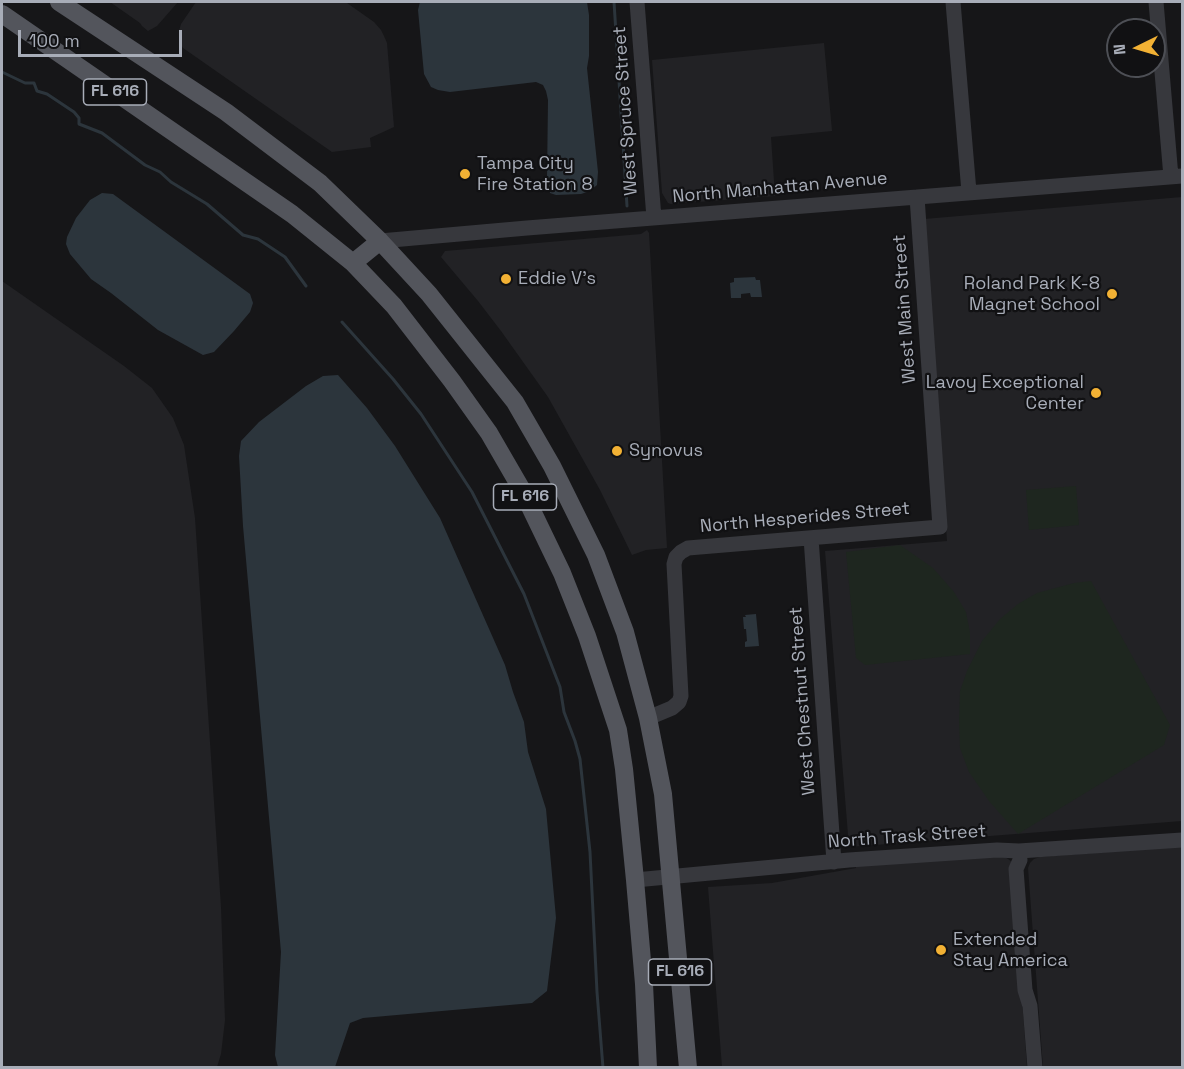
<!DOCTYPE html>
<html>
<head>
<meta charset="utf-8">
<style>
  body { margin:0 }
  #map { position:relative; width:1184px; height:1069px; overflow:hidden; background:#161618; font-family:"Space Grotesk",sans-serif }
  canvas { display:block }
  .frame { position:absolute; inset:0; border:3px solid #a8adb8; pointer-events:none }
  .north { position:absolute; left:1106px; top:18px; width:60px; height:60px; box-sizing:border-box; background:#111113; border:2px solid #4d4f55; border-radius:50%; rotate:265deg; font-size:16px; font-weight:700; line-height:24px; text-align:center; color:#a8adb8 }
  .north::after { content:''; display:block; margin:auto; width:21px; height:27px; background:#f2b134; clip-path:polygon(50% 0,100% 100%,50% 72%,0 100%) }
  .scale { position:absolute; left:18px; top:30px; width:164px; height:27px; box-sizing:border-box; border:3px solid #a8adb8; border-top:0; padding-left:8px; font-size:18px; line-height:21px; white-space:nowrap; color:#a8adb8; -webkit-text-stroke:4px #111113; paint-order:stroke }
</style>
</head>
<body>
<div id="map">
<canvas width="1184" height="1069"></canvas>
<div class="frame"></div>
<div class="north">N</div>
<div class="scale">100 m</div>
</div>
<script>
const context = document.querySelector('canvas').getContext('2d');
context.lineJoin = 'round';
function paint(path, color) { context.fillStyle = color; context.fill(path, 'evenodd'); }
const toPath = rows => new Path2D(rows.map(r => 'M' + r).join(''));
function strokePath(path, color, width, dash) { context.strokeStyle = color; context.lineWidth = width; context.lineCap = dash ? 'butt' : 'round'; context.setLineDash(dash || []); context.stroke(path); }
function write(font, color, halo, rows, align = 'center') {
  context.font = font + ' "Space Grotesk",sans-serif'; context.lineWidth = 4.5; context.setLineDash([]); context.textBaseline = 'middle'; context.strokeStyle = halo; context.fillStyle = color; for (const [text, x, y, turn = 0] of rows) {
    context.save(); context.translate(x, y); context.rotate((+turn || 0) * Math.PI / 180); context.textAlign = isNaN(turn) ? turn : align; if (halo) context.strokeText(text, 0, 0); context.fillText(text, 0, 0); context.restore();
  }
}
paint(toPath([
  [110,2,178,2,157,26,148,31,142,26,140,23],
  [196,2,342,2,347,3,374,22,381,30,384,36,387,43,394,127,370,138,371,147,332,152,183,48,180,44,179,31,181,24],
  [824,43,832,131,771,137,775,196,671,204,668,203,662,193,652,60],
  [1182,197,1182,821,849,847,825,551,947,541,924,219],
  [647,230,649,233,667,548,646,550,632,555,600,490,548,397,501,331,478,301,441,257,445,251,641,234],
  [2,281,124,366,152,388,173,418,184,445,195,518,221,907,225,1020,221,1054,217,1067,2,1067],
  [1182,846,1182,1067,1043,1067,1028,868,1030,863,1034,859,1040,857],
  [1004,856,1012,862,1027,1067,722,1067,708,887,772,883,856,868,856,865]
]), '#222225');
paint(toPath([
  [1076,486,1079,525,1029,530,1026,490],
  [900,545,933,568,954,592,966,612,970,633,970,654,865,665,856,658,846,552],
  [1091,581,1170,725,1164,745,1018,834,989,801,969,772,960,748,959,721,960,691,967,671,982,641,1000,619,1018,604,1037,593,1074,583]
]), '#1e261f');
paint(toPath([
  [420,2,587,2,589,15,589,56,587,68,598,172,597,185,590,191,581,194,556,195,550,193,547,178,548,100,546,91,543,85,536,82,450,92,438,90,431,87,424,74,418,10],
  [102,193,113,194,250,294,253,303,250,312,234,331,214,352,203,355,158,330,111,293,91,279,70,254,66,244,67,237,76,218,90,200],
  [755,277,756,280,760,280,762,297,751,297,750,293,741,294,741,298,731,298,730,283,734,282,734,278],
  [338,375,367,408,395,446,440,518,505,665,513,692,524,722,528,752,546,809,556,918,547,991,532,1003,363,1018,350,1023,335,1067,278,1067,275,1055,281,952,243,526,239,456,241,441,259,422,306,386,323,376],
  [756,614,759,646,745,647,745,642,747,641,746,629,744,629,743,617,746,617,745,615]
]), '#2c353c');
strokePath(toPath([
  [614,2,627,206],
  [2,72,25,83,34,83,37,91,47,94,74,112,79,118,79,124,102,133,145,165,160,172,171,182,207,204,243,235,258,239,285,257,306,286],
  [342,322,393,379,421,414,472,492,524,594,560,687,564,712,575,741,580,759,590,852,597,992,603,1068]
]), '#2c353c', 3);
strokePath(toPath([
  [637,2,654,218],
  [953,2,969,192],
  [1156,2,1171,177],
  [380,241,527,228,1182,176],
  [811,538,834,862],
  [648,718,672,708,679,702,681,696,674,564,676,557,681,552,688,548,940,527,917,197],
  [1020,860,1016,869,1025,990,1030,1006,1035,1068],
  [635,880,849,860,997,850,1019,851,1182,840]
]), '#37383d', 15);
strokePath(toPath([
  [59,2,226,112,320,183,380,241,429,294,515,402,552,466,596,555,625,632,648,718,663,794,688,1068],
  [2,14,292,214,353,263,394,306,452,381,489,433,522,490,562,573,587,636,618,730,624,769,635,880,644,984,648,1068],
  [353,263,380,241]
]), '#53555c', 18);
for (const [x, y, r, color] of [
  [465,174,6,"#f2b134"],
  [506,279,6,"#f2b134"],
  [1112,294,6,"#f2b134"],
  [1096,393,6,"#f2b134"],
  [617,451,6,"#f2b134"],
  [941,950,6,"#f2b134"]
]) { const dot = new Path2D(); dot.arc(x, y, r, 0, 2 * Math.PI); context.fillStyle = color; context.fill(dot); strokePath(dot, '#111113', 2); }
for (const [x, y, w] of [
  [115,92,63],
  [525,497,63],
  [680,972,63]
]) { const box = new Path2D(); box.roundRect(x - w / 2, y - 13, w, 26, 4.5); context.fillStyle = '#111113'; context.fill(box); strokePath(box, '#a8adb8', 1.5); }
write('bold 16px', '#a8adb8', null, [
  ["FL 616",115,92],
  ["FL 616",525,497],
  ["FL 616",680,972]
]);
write('18px', '#a8adb8', '#111113', [
  ["West Spruce Street",626,111,-94],
  ["North Manhattan Avenue",780,188,-5],
  ["West Main Street",905,309,-94],
  ["North Hesperides Street",805,518,-5],
  ["West Chestnut Street",803,701,-94],
  ["North Trask Street",907,837,-4]
]);
write('18px', '#a8adb8', '#111113', [
  ["Tampa City",477,164],
  ["Fire Station 8",477,185],
  ["Eddie V's",518,279],
  ["Roland Park K-8",1100,284,"right"],
  ["Magnet School",1100,305,"right"],
  ["Lavoy Exceptional",1084,383,"right"],
  ["Center",1084,404,"right"],
  ["Synovus",629,451],
  ["Extended",953,940],
  ["Stay America",953,961]
], 'left');
</script>
</body>
</html>
